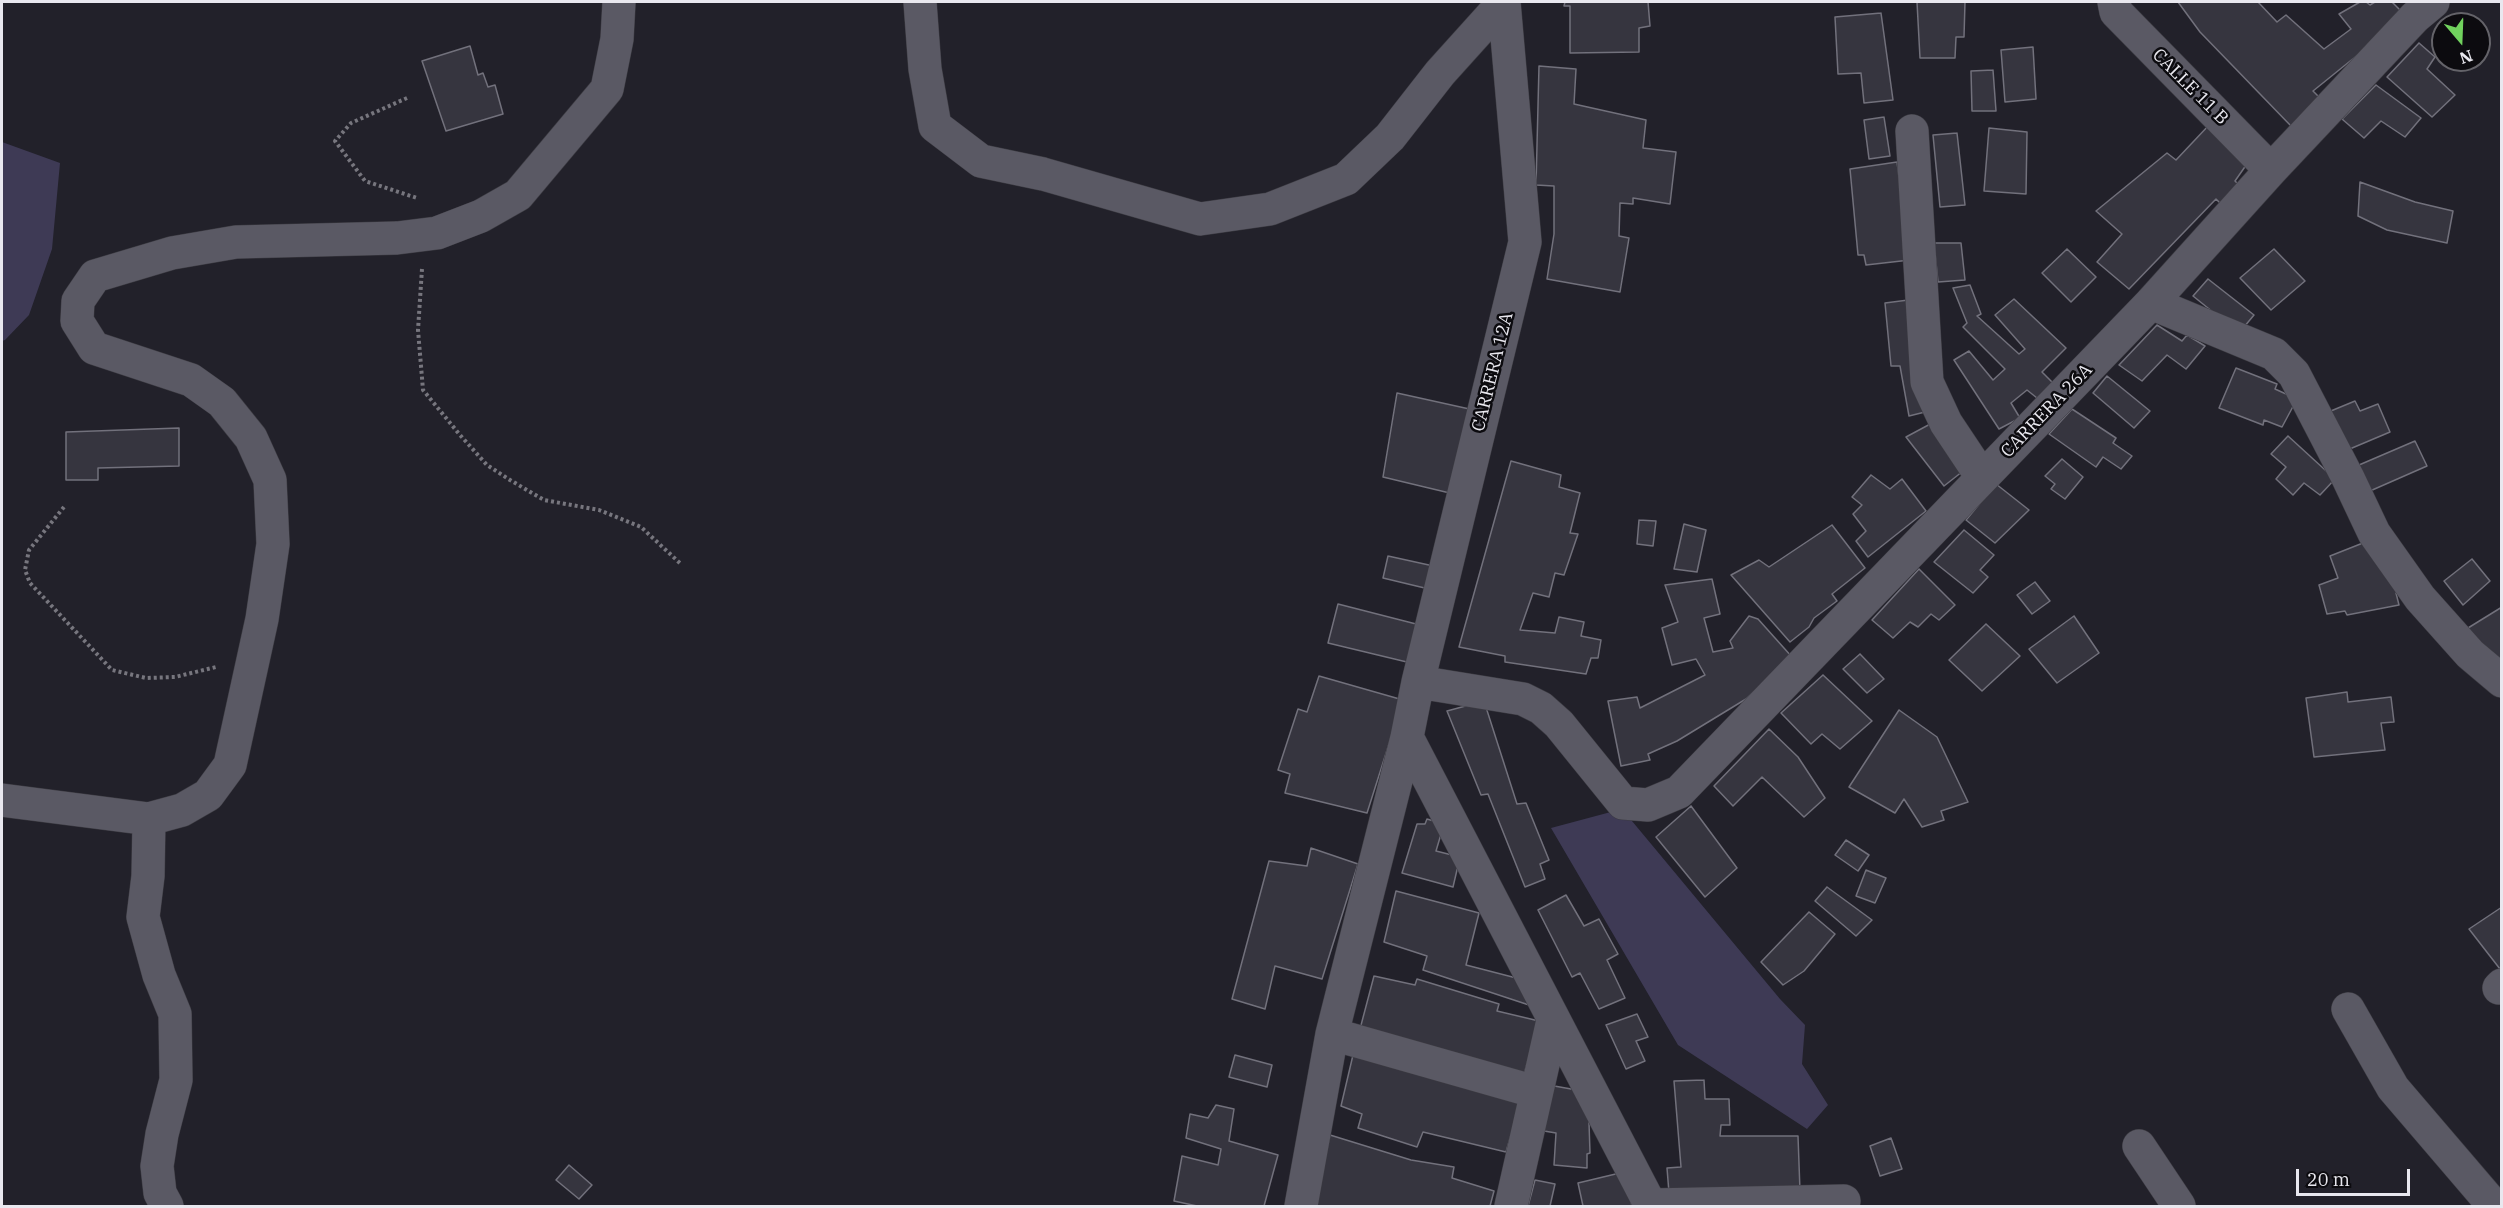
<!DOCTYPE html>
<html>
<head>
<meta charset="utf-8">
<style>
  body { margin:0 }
  #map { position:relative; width:2503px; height:1208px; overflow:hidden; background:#22212a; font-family:"IBM Plex Serif",serif }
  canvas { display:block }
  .frame { position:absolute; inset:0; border:3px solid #e9e8ef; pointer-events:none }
  .north { position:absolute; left:2431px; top:12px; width:60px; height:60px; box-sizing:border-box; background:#0c0b0f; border:2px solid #646369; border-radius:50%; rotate:161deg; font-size:16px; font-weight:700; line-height:24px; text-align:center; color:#e9e8ef }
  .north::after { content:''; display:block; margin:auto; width:21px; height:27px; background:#71d25e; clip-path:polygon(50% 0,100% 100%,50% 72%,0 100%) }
  .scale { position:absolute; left:2296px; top:1169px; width:114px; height:27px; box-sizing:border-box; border:3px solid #e9e8ef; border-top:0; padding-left:8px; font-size:18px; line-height:21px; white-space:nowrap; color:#e9e8ef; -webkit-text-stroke:4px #0c0b0f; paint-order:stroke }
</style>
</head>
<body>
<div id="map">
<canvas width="2503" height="1208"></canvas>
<div class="frame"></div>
<div class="north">N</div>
<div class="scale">20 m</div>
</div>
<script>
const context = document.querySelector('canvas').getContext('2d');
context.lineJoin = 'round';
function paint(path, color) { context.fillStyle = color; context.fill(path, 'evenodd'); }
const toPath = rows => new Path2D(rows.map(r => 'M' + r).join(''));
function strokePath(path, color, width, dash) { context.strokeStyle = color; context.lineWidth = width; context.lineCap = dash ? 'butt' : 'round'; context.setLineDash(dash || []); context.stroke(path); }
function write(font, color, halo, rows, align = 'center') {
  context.font = font + ' "IBM Plex Serif",serif'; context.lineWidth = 5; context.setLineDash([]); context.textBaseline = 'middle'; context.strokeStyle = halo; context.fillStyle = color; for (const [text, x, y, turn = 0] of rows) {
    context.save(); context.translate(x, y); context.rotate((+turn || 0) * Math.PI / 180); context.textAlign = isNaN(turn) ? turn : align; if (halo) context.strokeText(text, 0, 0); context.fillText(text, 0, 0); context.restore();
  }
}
paint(toPath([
  [2,142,60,163,52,249,29,315,5,340,2,341],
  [1622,809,1780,999,1805,1025,1802,1064,1828,1105,1807,1129,1678,1045,1551,828]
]), '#3e3a55');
const building = toPath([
  [1565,2,1648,2,1650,26,1639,28,1639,52,1570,53,1570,6,1564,6,1565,2],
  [1917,2,1965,2,1964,37,1956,37,1955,58,1920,58,1917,2],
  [2178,2,2258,2,2277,22,2286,15,2324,49,2351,29,2339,14,2360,2,2366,2,2370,5,2375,2,2392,2,2406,16,2313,91,2321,99,2291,126,2200,32,2178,2],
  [1881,13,1893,100,1864,103,1861,73,1838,74,1835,17,1881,13],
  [2419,43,2435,57,2427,69,2455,95,2432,117,2387,77,2419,43],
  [470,46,478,75,483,73,488,87,495,85,503,114,446,131,422,61,470,46],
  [2033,47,2036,99,2005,102,2001,50,2033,47],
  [1539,66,1576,69,1574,104,1646,120,1643,148,1676,152,1670,204,1633,198,1633,204,1620,203,1619,236,1629,238,1620,292,1547,279,1554,234,1554,186,1536,185,1539,66],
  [1993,70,1996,111,1972,111,1971,71,1993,70],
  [2376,85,2421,118,2405,137,2381,121,2364,138,2342,119,2376,85],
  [2227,106,2263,141,2235,181,2239,185,2221,204,2216,199,2129,289,2097,262,2122,234,2096,211,2167,153,2176,160,2227,106],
  [1884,117,1890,156,1869,159,1864,120,1884,117],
  [1989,128,2027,132,2026,194,1984,191,1989,128],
  [1957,133,1965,205,1940,207,1933,135,1957,133],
  [1897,162,1910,260,1866,265,1864,255,1858,255,1850,169,1897,162],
  [2360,182,2415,202,2453,211,2447,243,2387,230,2358,216,2360,182],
  [1934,243,1961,243,1965,280,1938,282,1934,243],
  [2067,249,2096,277,2071,302,2042,273,2067,249],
  [2274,249,2305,281,2271,310,2240,278,2274,249],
  [2208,279,2254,315,2239,333,2193,296,2208,279],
  [1970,285,1981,314,1977,316,2019,354,2025,349,1995,315,2014,299,2066,348,2042,372,2053,383,2037,398,2027,390,2011,403,2020,418,1999,429,1954,360,1969,351,1993,380,2005,369,1963,327,1967,323,1953,288,1970,285],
  [1916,299,1933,410,1909,416,1900,366,1891,366,1885,303,1916,299],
  [2157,325,2182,341,2187,335,2205,346,2186,369,2167,355,2142,381,2119,365,2157,325],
  [2236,368,2277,384,2275,389,2297,399,2282,427,2264,420,2263,425,2219,408,2236,368],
  [2107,376,2150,411,2134,428,2093,393,2107,376],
  [1397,393,1474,410,1458,495,1383,477,1397,393],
  [2355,401,2360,411,2378,404,2390,432,2345,451,2326,413,2355,401],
  [2072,409,2116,438,2113,443,2132,456,2121,469,2103,457,2096,467,2049,434,2072,409],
  [1947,415,1981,457,1944,486,1906,437,1947,415],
  [179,428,179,466,98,468,98,480,66,480,66,432,179,428],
  [2288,436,2335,479,2320,495,2304,483,2293,495,2276,479,2286,467,2271,454,2288,436],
  [2415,441,2427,466,2370,491,2359,465,2415,441],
  [2062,459,2083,477,2065,499,2051,489,2055,484,2045,476,2062,459],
  [1511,461,1561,475,1559,487,1580,493,1570,533,1578,534,1564,575,1555,573,1549,597,1533,593,1520,630,1555,633,1559,617,1584,622,1581,636,1601,640,1598,658,1591,658,1586,674,1505,662,1505,656,1459,647,1511,461],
  [1871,475,1890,489,1902,479,1926,511,1868,557,1856,541,1866,531,1853,514,1862,505,1852,497,1871,475],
  [1996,484,2029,510,1995,543,1966,520,1996,484],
  [1639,520,1656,521,1653,546,1637,544,1639,520],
  [1684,524,1706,530,1697,572,1674,569,1684,524],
  [1832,525,1865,568,1832,594,1837,601,1814,618,1809,627,1790,642,1731,575,1759,560,1769,567,1832,525],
  [1964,530,1994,555,1980,570,1988,577,1973,593,1934,562,1964,530],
  [2368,541,2398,592,2396,593,2399,605,2347,615,2345,611,2327,614,2319,585,2338,578,2330,556,2368,541],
  [1388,556,1438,567,1433,590,1383,578,1388,556],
  [2472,559,2490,581,2463,605,2444,581,2472,559],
  [1919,569,1955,605,1939,620,1931,614,1918,627,1910,622,1893,638,1872,620,1919,569],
  [1712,579,1720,614,1704,618,1713,652,1733,648,1730,641,1749,616,1758,619,1792,657,1746,699,1677,741,1648,754,1650,760,1621,766,1608,701,1637,697,1640,708,1705,675,1696,659,1672,665,1662,628,1678,622,1665,585,1712,579],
  [2035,582,2050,601,2032,614,2017,595,2035,582],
  [1338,604,1420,625,1411,663,1328,643,1338,604],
  [2502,607,2502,672,2468,628,2502,607],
  [2074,616,2099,653,2057,683,2029,649,2074,616],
  [1986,624,2020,656,1982,691,1949,660,1986,624],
  [1860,654,1884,679,1867,693,1843,669,1860,654],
  [1823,675,1872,721,1840,749,1822,734,1811,744,1781,713,1823,675],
  [1319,676,1403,700,1367,813,1285,793,1290,774,1278,770,1298,709,1307,712,1319,676],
  [2347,692,2348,702,2391,697,2394,722,2381,723,2385,750,2314,757,2306,698,2347,692],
  [1484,701,1517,804,1526,803,1549,860,1540,864,1545,879,1525,887,1488,794,1481,795,1447,711,1484,701],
  [1899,710,1937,737,1968,802,1941,811,1944,820,1922,827,1904,799,1895,813,1849,787,1899,710],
  [1769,729,1798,757,1825,798,1804,817,1762,777,1733,806,1714,786,1769,729],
  [1691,806,1737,868,1705,897,1656,837,1691,806],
  [1427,819,1444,824,1436,851,1460,857,1453,887,1402,873,1417,824,1425,824,1427,819],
  [1846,840,1869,855,1858,871,1835,855,1846,840],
  [1311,848,1358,864,1322,979,1275,966,1265,1009,1232,999,1269,861,1307,866,1311,848],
  [1866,870,1886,878,1875,903,1856,896,1866,870],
  [1827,887,1872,920,1856,936,1815,901,1827,887],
  [1396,891,1479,913,1466,965,1524,980,1532,1006,1423,970,1427,956,1384,942,1396,891],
  [1566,895,1584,926,1599,919,1618,954,1607,960,1625,998,1599,1009,1580,973,1572,977,1538,910,1566,895],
  [2502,907,2502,968,2500,969,2469,929,2502,907],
  [1809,912,1835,934,1804,971,1783,985,1761,962,1809,912],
  [1374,976,1415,985,1417,979,1499,1004,1497,1011,1539,1021,1523,1078,1360,1029,1374,976],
  [1637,1014,1648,1037,1636,1041,1645,1061,1626,1069,1606,1025,1637,1014],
  [1235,1055,1272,1065,1267,1087,1229,1077,1235,1055],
  [1353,1055,1521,1101,1506,1152,1423,1132,1417,1147,1358,1128,1362,1114,1341,1106,1353,1055],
  [1704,1080,1705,1099,1729,1099,1730,1125,1721,1125,1720,1136,1798,1136,1800,1191,1669,1193,1667,1168,1681,1167,1674,1081,1704,1080],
  [1543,1084,1588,1092,1590,1153,1587,1154,1587,1168,1554,1165,1556,1133,1538,1130,1543,1084],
  [1216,1105,1234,1109,1229,1141,1278,1155,1264,1206,1197,1206,1174,1201,1182,1156,1218,1165,1221,1149,1186,1138,1190,1114,1208,1118,1216,1105],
  [1330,1135,1411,1160,1454,1167,1452,1178,1494,1191,1490,1206,1315,1206,1330,1135],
  [1891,1138,1902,1169,1880,1176,1870,1146,1891,1138],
  [569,1165,592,1185,579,1199,556,1180,569,1165],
  [1624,1172,1632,1206,1583,1206,1578,1183,1624,1172],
  [1535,1180,1555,1184,1550,1206,1528,1206,1535,1180]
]);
paint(building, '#36353f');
strokePath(building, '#72717c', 1.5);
const street = toPath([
  [920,2,925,69,935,126,981,161,1043,174,1200,219,1270,209,1346,179,1390,137,1440,73,1504,2],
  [2114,2,2116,12,2271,170],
  [1912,131,1927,382,1946,423,1982,477],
  [2151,303,2274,354,2294,374,2348,478,2374,533,2420,598,2470,654,2502,681],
  [1418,682,1523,699,1541,708,1559,724,1623,803,1648,805,1679,792,2151,303,2271,170,2415,17,2433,2],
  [1407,737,1651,1206],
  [2,800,149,819,182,810,208,795,230,765,262,619,273,544,270,480,251,438,222,402,191,380,94,348,77,321,78,301,95,276,172,253,236,242,397,238,437,233,481,216,518,195,607,89,617,39,619,2],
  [149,819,148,876,143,917,159,975,175,1014,176,1080,162,1134,157,1166,160,1193,167,1206],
  [2499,988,2502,985],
  [2348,1009,2393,1088,2494,1206],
  [1332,1034,1536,1092],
  [2139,1146,2179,1206],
  [1650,1205,1844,1201],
  [1301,1206,1332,1034,1407,737,1418,682,1525,242,1504,2],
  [1511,1206,1553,1020]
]);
strokePath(street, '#3d3c43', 34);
strokePath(toPath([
  [407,98,351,123,335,141,365,181,417,198],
  [422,269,418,330,423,390,460,435,487,465,510,480,544,500,599,510,641,527,682,565],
  [64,507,29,550,25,570,30,583,112,670,146,678,175,677,216,667]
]), '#77767e', 4, [3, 3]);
strokePath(street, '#5a5964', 33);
write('18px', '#e9e8ef', '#0c0b0f', [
  ["CALLE 11 B",2190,87,45],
  ["CARRERA 12A",1493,372,-76],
  ["CARRERA 26A",2047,411,-46]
]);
</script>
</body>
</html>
